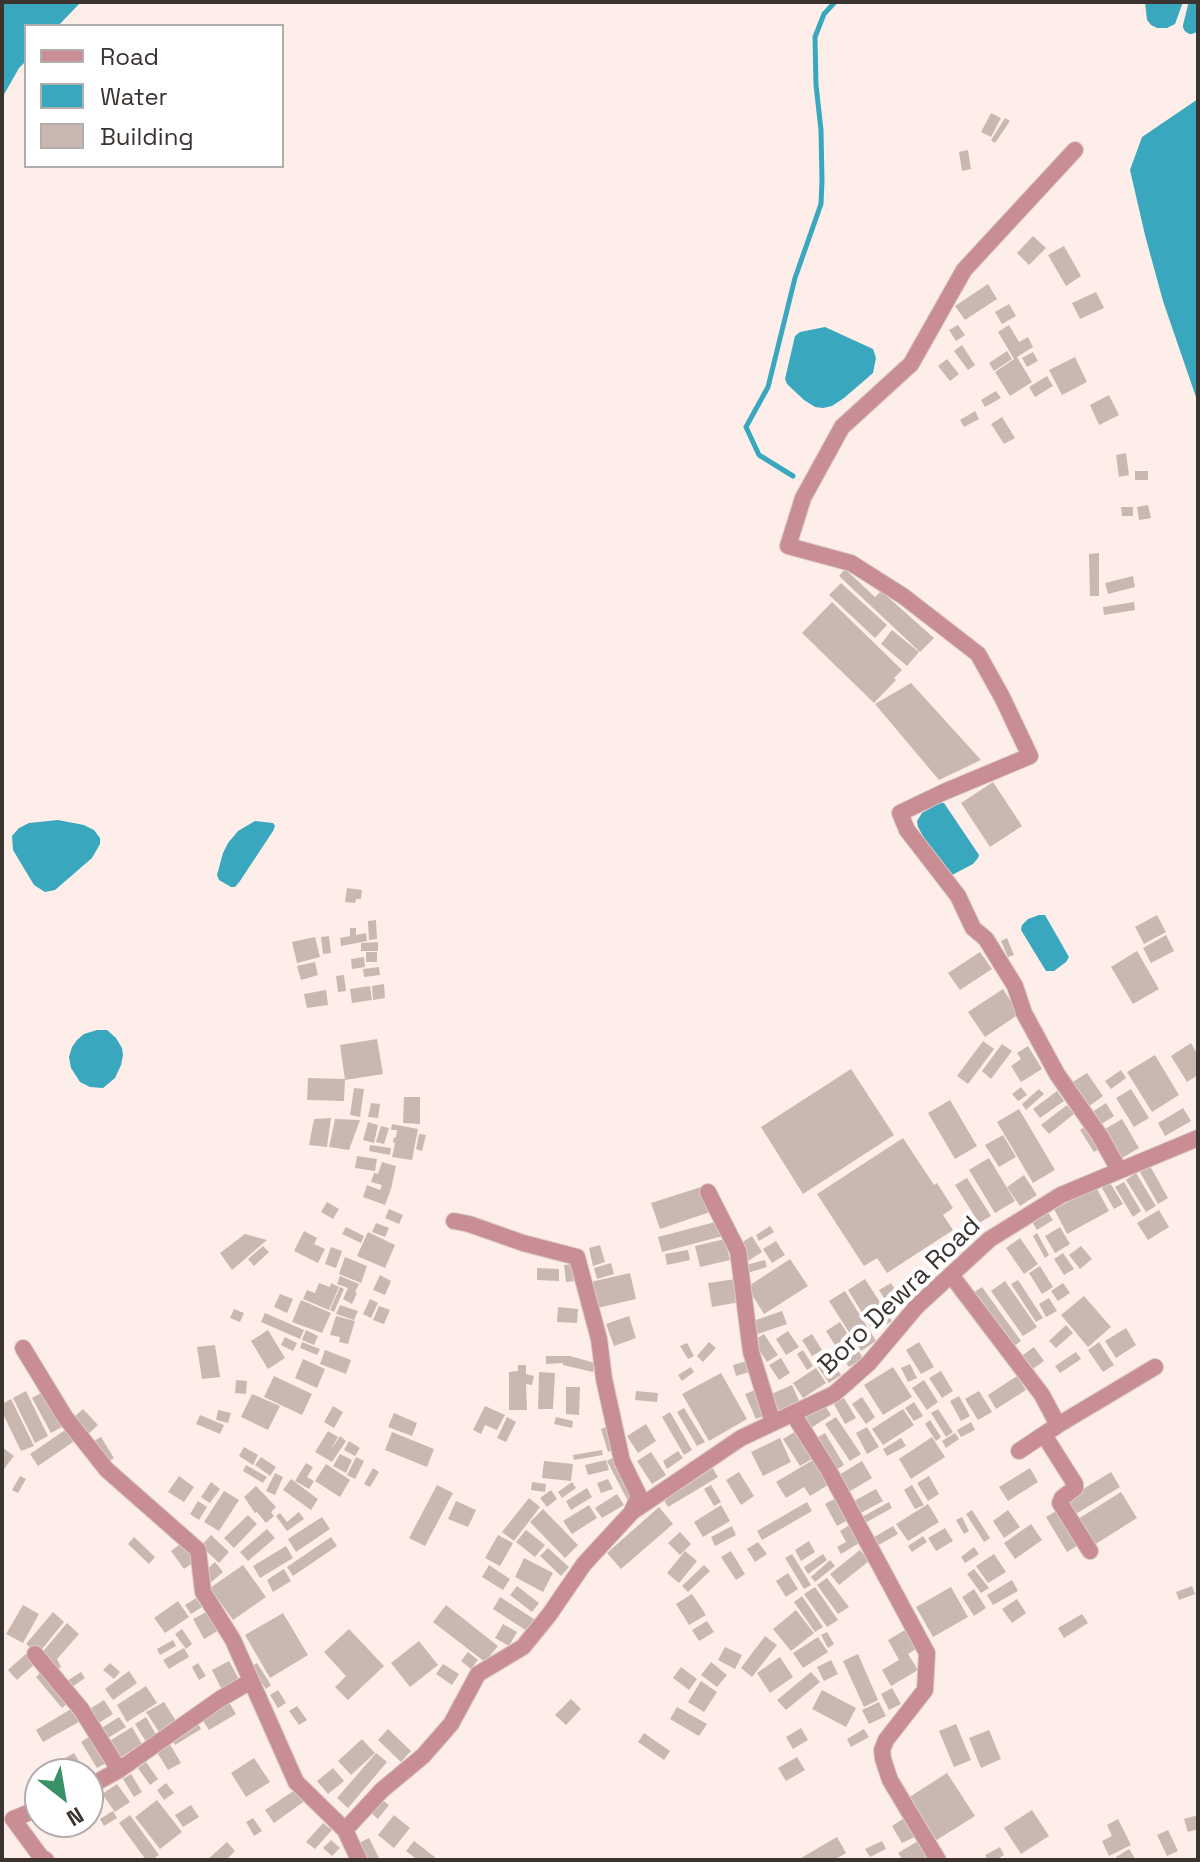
<!DOCTYPE html>
<html>
<head>
<meta charset="utf-8">
<style>
  body { margin:0 }
  #map { position:relative; width:1200px; height:1862px; overflow:hidden; background:#feeee9; font-family:"Space Grotesk",sans-serif }
  canvas { display:block }
  .frame { position:absolute; inset:0; border:4px solid #3a3330; pointer-events:none }
  .legend { position:absolute; left:24px; top:24px; width:260px; height:144px; box-sizing:border-box; background:#fff; border:2px solid #b0adac; margin:0; padding:10px 14px; list-style:none; font-size:24px; color:#3a3330 }
  .legend li { display:flex; align-items:center; gap:16px; height:40px }
  .legend b { width:40px; border:2px solid #b0adac }
  .north { position:absolute; left:24px; top:1758px; width:80px; height:80px; box-sizing:border-box; background:#fff; border:2px solid #b0adac; border-radius:50%; rotate:149deg; font-size:22px; font-weight:700; line-height:32px; text-align:center; color:#3a3330 }
  .north::after { content:''; display:block; margin:auto; width:28px; height:36px; background:#399267; clip-path:polygon(50% 0,100% 100%,50% 72%,0 100%) }
</style>
</head>
<body>
<div id="map">
<canvas width="1200" height="1862"></canvas>
<div class="frame"></div>
<ul class="legend">
<li><b style="height:10px;background:#c98e94"></b>Road</li>
<li><b style="height:22px;background:#39a7bd"></b>Water</li>
<li><b style="height:22px;background:#c9b8af"></b>Building</li>
</ul>
<div class="north">N</div>
</div>
<script>
const context = document.querySelector('canvas').getContext('2d');
context.lineJoin = 'round';
function paint(path, color) { context.fillStyle = color; context.fill(path, 'evenodd'); }
const toPath = rows => new Path2D(rows.map(r => 'M' + r).join(''));
function strokePath(path, color, width, dash) { context.strokeStyle = color; context.lineWidth = width; context.lineCap = dash ? 'butt' : 'round'; context.setLineDash(dash || []); context.stroke(path); }
function write(font, color, halo, rows, align = 'center') {
  context.font = font + ' "Space Grotesk",sans-serif'; context.lineWidth = 8; context.setLineDash([]); context.textBaseline = 'middle'; context.strokeStyle = halo; context.fillStyle = color; for (const [text, x, y, turn = 0] of rows) {
    context.save(); context.translate(x, y); context.rotate((+turn || 0) * Math.PI / 180); context.textAlign = isNaN(turn) ? turn : align; if (halo) context.strokeText(text, 0, 0); context.fillText(text, 0, 0); context.restore();
  }
}
paint(toPath([
  [2,2,81,2,58,26,26,26,26,61,19,68,2,98],
  [1145,2,1183,2,1175,24,1167,28,1157,28,1151,25,1147,20],
  [1198,99,1198,403,1163,301,1145,235,1130,170,1142,137],
  [825,327,873,349,876,358,873,373,844,398,832,406,823,408,815,407,804,400,787,384,785,379,795,336,800,332],
  [939,803,944,803,979,855,978,858,973,864,952,875,938,864,918,827,917,821,922,813],
  [58,820,84,825,94,830,100,838,100,844,92,858,55,890,45,892,34,885,13,850,12,836,19,828,29,823],
  [255,821,273,823,275,826,273,831,240,881,235,887,231,887,219,880,217,875,223,853,228,843,238,831],
  [1039,915,1045,915,1069,957,1066,962,1054,971,1046,971,1021,930,1022,925,1028,919],
  [97,1030,107,1030,116,1038,122,1048,123,1055,121,1065,115,1078,103,1088,90,1087,80,1082,71,1068,69,1057,72,1047,77,1040,84,1034]
]), '#39a7bd');
strokePath(toPath([
  [793,476,759,455,746,427,768,387,795,278,821,204,822,181,821,130,816,85,815,37,824,14,835,2]
]), '#39a7bd', 5);
strokePath(toPath([
  [1191,26,1197,2]
]), '#39a7bd', 16);
paint(toPath([
  [991,113,1001,118,991,137,981,132],
  [1005,118,1010,121,995,143,991,140],
  [968,150,971,169,962,171,959,152],
  [1033,236,1046,248,1029,265,1017,253],
  [1064,246,1081,276,1066,286,1048,255],
  [988,284,997,299,965,320,955,306],
  [1096,292,1104,308,1080,319,1072,303],
  [1009,304,1016,316,1002,324,995,312],
  [958,325,965,335,956,341,949,330],
  [1009,325,1019,342,1028,337,1033,347,1017,357,1032,382,1010,396,995,372,1014,359,998,332],
  [962,345,975,365,968,370,954,351],
  [1007,351,1012,359,994,371,989,363],
  [1033,352,1038,361,1027,367,1022,358],
  [1075,357,1087,382,1062,395,1049,370],
  [947,359,959,374,950,381,938,366],
  [1047,376,1053,386,1035,397,1029,387],
  [996,391,1001,398,985,407,981,400],
  [1109,395,1119,415,1099,425,1090,405],
  [975,411,979,419,964,427,960,420],
  [1002,417,1015,438,1004,444,991,424],
  [1126,453,1129,475,1119,477,1116,455],
  [1135,471,1148,471,1148,480,1135,480],
  [1148,505,1151,518,1139,520,1137,507],
  [1121,507,1133,507,1133,516,1122,516],
  [1099,553,1099,596,1090,596,1089,554],
  [845,569,875,597,881,591,934,638,920,652,839,576],
  [1133,576,1135,587,1108,594,1105,583],
  [841,583,887,625,875,638,829,595],
  [832,602,902,670,894,678,896,680,874,703,802,633],
  [1134,602,1135,610,1104,615,1103,607],
  [892,630,919,652,907,666,881,644],
  [911,683,981,760,939,780,875,704],
  [993,782,1022,826,990,847,961,803],
  [347,888,362,890,361,899,356,899,355,903,345,902],
  [1157,915,1166,932,1144,944,1135,927],
  [376,920,377,939,369,940,368,921],
  [350,928,356,928,356,935,366,933,367,941,341,946,340,938,350,936],
  [1166,935,1174,951,1151,963,1143,948],
  [329,936,331,953,323,954,321,937],
  [315,937,320,957,297,963,292,942],
  [1007,938,1014,955,1008,957,1001,941],
  [378,942,378,951,361,951,361,943],
  [1137,951,1159,989,1133,1004,1111,967],
  [366,952,377,952,377,962,366,962],
  [980,952,992,969,960,990,948,973],
  [364,957,365,967,352,969,351,959],
  [315,962,318,975,301,980,297,966],
  [379,967,380,975,364,977,363,969],
  [344,975,346,991,338,992,336,976],
  [384,984,385,998,373,1000,372,986],
  [370,986,372,1000,352,1003,350,989],
  [1003,989,1019,1014,985,1037,968,1012],
  [326,990,328,1005,307,1008,304,994],
  [377,1039,383,1074,345,1080,340,1045],
  [983,1041,994,1049,968,1084,957,1076],
  [1191,1043,1198,1055,1198,1075,1187,1082,1171,1056],
  [1002,1044,1012,1051,991,1079,982,1071],
  [1028,1046,1042,1069,1021,1082,1011,1066,1021,1059,1017,1053],
  [1155,1055,1179,1095,1152,1112,1127,1072],
  [851,1069,894,1135,803,1194,761,1127],
  [1121,1070,1126,1078,1111,1089,1105,1081],
  [1087,1073,1103,1096,1088,1107,1071,1083],
  [308,1078,345,1079,344,1101,307,1100],
  [1021,1087,1027,1095,1018,1101,1012,1094],
  [354,1088,364,1089,360,1117,350,1115],
  [1039,1089,1044,1094,1026,1110,1022,1104],
  [1131,1089,1149,1118,1134,1127,1116,1098],
  [1057,1091,1064,1101,1040,1118,1033,1109],
  [404,1097,420,1097,420,1124,403,1123],
  [950,1100,977,1146,955,1159,928,1113],
  [371,1103,380,1104,378,1118,368,1117],
  [1106,1103,1114,1116,1100,1125,1092,1112],
  [1067,1105,1074,1114,1049,1134,1041,1125],
  [1183,1108,1191,1121,1165,1136,1158,1123],
  [1019,1109,1055,1170,1033,1183,997,1122],
  [331,1118,327,1147,309,1145,314,1119],
  [335,1119,360,1120,349,1150,329,1147],
  [1122,1119,1139,1148,1122,1158,1105,1129],
  [368,1122,378,1125,374,1143,363,1140],
  [392,1124,418,1129,412,1160,392,1157,395,1143,393,1142,394,1137,396,1138,397,1130,391,1130],
  [1088,1125,1101,1148,1094,1152,1080,1130],
  [381,1126,389,1128,384,1144,376,1142],
  [419,1134,426,1135,422,1151,416,1149],
  [1003,1135,1016,1157,999,1167,985,1145],
  [903,1138,934,1185,937,1183,953,1208,943,1215,953,1230,887,1273,877,1258,864,1266,817,1194],
  [370,1145,391,1148,390,1155,369,1151],
  [357,1156,377,1159,375,1171,355,1168],
  [989,1158,1015,1201,995,1213,969,1170],
  [382,1162,396,1166,391,1189,385,1205,363,1197,367,1185,380,1190,382,1185,371,1182,374,1173,378,1174],
  [1150,1166,1168,1198,1158,1204,1140,1172],
  [1136,1173,1156,1206,1146,1212,1126,1180],
  [1024,1175,1037,1195,1020,1206,1007,1187],
  [967,1178,991,1216,979,1223,955,1185],
  [1124,1182,1141,1211,1133,1217,1115,1187],
  [1110,1183,1123,1204,1114,1209,1102,1188],
  [701,1187,710,1212,660,1229,651,1203],
  [1096,1187,1109,1211,1067,1234,1054,1209],
  [327,1202,339,1209,333,1219,321,1212],
  [389,1209,403,1215,399,1224,385,1218],
  [1159,1210,1169,1227,1148,1240,1137,1223],
  [1047,1211,1053,1220,1037,1230,1031,1220],
  [719,1221,723,1236,662,1252,658,1237],
  [376,1223,389,1228,385,1237,372,1232],
  [770,1226,774,1232,759,1241,756,1235],
  [346,1227,364,1236,361,1243,342,1234],
  [1060,1227,1070,1244,1055,1253,1045,1236],
  [304,1231,317,1238,314,1244,325,1249,318,1263,294,1251],
  [368,1232,395,1245,385,1268,357,1256],
  [1037,1233,1049,1255,1045,1258,1033,1236],
  [245,1234,267,1240,232,1270,220,1253],
  [752,1236,762,1252,748,1261,738,1245],
  [1020,1238,1038,1264,1024,1274,1006,1248],
  [725,1239,730,1260,700,1267,695,1246],
  [776,1241,785,1255,772,1263,763,1249],
  [600,1245,605,1262,593,1266,589,1248],
  [263,1246,269,1252,254,1266,248,1259],
  [1081,1246,1092,1259,1080,1269,1069,1255],
  [331,1247,342,1251,336,1268,325,1264],
  [688,1250,690,1260,667,1265,665,1254],
  [1063,1253,1074,1269,1064,1275,1054,1259],
  [345,1257,367,1266,361,1283,339,1274],
  [790,1259,808,1286,764,1314,747,1287],
  [765,1260,767,1267,744,1274,742,1266],
  [611,1263,614,1274,597,1279,594,1268],
  [572,1264,574,1281,566,1282,564,1265],
  [1040,1266,1053,1287,1042,1294,1029,1273],
  [537,1268,559,1269,559,1281,537,1280],
  [630,1273,636,1299,593,1309,586,1283],
  [380,1275,391,1281,385,1295,373,1290],
  [340,1276,359,1284,355,1292,357,1293,352,1304,343,1299,348,1288,337,1284],
  [736,1279,740,1302,712,1307,708,1283],
  [865,1279,892,1321,874,1332,848,1290],
  [1018,1280,1043,1318,1036,1322,1011,1284],
  [1005,1281,1037,1327,1023,1336,991,1291],
  [319,1283,330,1287,331,1283,339,1287,329,1310,303,1299,307,1290,315,1293],
  [891,1283,901,1299,889,1306,879,1290],
  [1063,1283,1070,1293,1058,1301,1051,1291],
  [340,1287,344,1289,334,1312,330,1310],
  [982,1287,1021,1341,1010,1349,971,1294],
  [845,1291,876,1341,861,1351,829,1301],
  [280,1294,293,1299,287,1313,274,1307],
  [1084,1296,1111,1327,1088,1347,1061,1315],
  [1049,1298,1057,1311,1046,1317,1039,1304],
  [370,1299,378,1303,371,1318,363,1314],
  [301,1300,331,1313,322,1333,292,1322],
  [340,1305,358,1311,354,1320,336,1314],
  [379,1306,390,1310,384,1324,373,1320],
  [558,1307,578,1309,577,1323,557,1322],
  [234,1309,244,1313,240,1322,230,1318],
  [782,1311,787,1324,755,1335,750,1322],
  [265,1313,304,1330,300,1339,261,1322],
  [336,1316,355,1321,348,1344,339,1342,340,1337,330,1335],
  [629,1316,636,1338,614,1346,606,1324],
  [840,1322,863,1358,849,1367,826,1331],
  [1066,1325,1073,1333,1056,1348,1049,1341],
  [1126,1328,1136,1345,1116,1358,1105,1341],
  [268,1330,285,1358,268,1369,251,1341],
  [306,1330,318,1336,314,1345,302,1340],
  [788,1331,799,1347,786,1355,776,1339],
  [764,1334,778,1355,767,1362,753,1341],
  [812,1334,822,1350,812,1356,802,1340],
  [285,1337,297,1343,293,1351,281,1345],
  [302,1342,320,1349,317,1355,300,1348],
  [709,1342,716,1348,703,1362,697,1356],
  [919,1342,934,1367,921,1374,906,1350],
  [1099,1342,1114,1365,1103,1372,1088,1350],
  [687,1343,694,1356,688,1359,680,1346],
  [215,1345,220,1377,202,1379,197,1347],
  [1034,1347,1044,1361,1030,1371,1020,1357],
  [325,1350,351,1360,346,1374,320,1364],
  [803,1350,813,1366,807,1370,797,1354],
  [826,1352,841,1375,829,1383,813,1360],
  [1076,1352,1081,1359,1060,1373,1055,1366],
  [546,1356,570,1356,595,1363,593,1372,563,1365,563,1363,546,1364],
  [781,1358,790,1373,779,1380,769,1365],
  [303,1359,325,1369,317,1388,295,1378],
  [750,1360,753,1371,736,1376,733,1365],
  [910,1364,917,1378,908,1382,901,1368],
  [518,1365,526,1365,526,1374,534,1376,532,1385,526,1384,527,1410,509,1410,509,1372,518,1371],
  [691,1367,694,1372,682,1381,678,1375],
  [893,1367,912,1397,883,1415,864,1385],
  [816,1368,826,1383,803,1398,793,1383],
  [941,1371,953,1391,942,1398,929,1378],
  [539,1372,555,1373,553,1409,538,1409],
  [721,1373,747,1419,709,1441,682,1394],
  [274,1376,312,1394,302,1415,264,1397],
  [1017,1376,1026,1390,996,1409,988,1395],
  [236,1380,247,1381,246,1394,235,1393],
  [924,1380,938,1402,927,1410,912,1388],
  [792,1385,800,1403,777,1413,769,1395],
  [566,1387,580,1387,579,1415,566,1414],
  [755,1390,766,1415,756,1419,745,1394],
  [26,1391,48,1436,35,1443,13,1398],
  [45,1391,64,1426,51,1433,32,1398],
  [636,1391,658,1393,657,1402,635,1400],
  [979,1391,992,1412,978,1420,965,1399],
  [252,1394,280,1406,268,1430,241,1417],
  [959,1396,970,1416,961,1421,950,1401],
  [862,1397,875,1417,866,1424,852,1404],
  [844,1398,856,1418,845,1424,834,1404],
  [11,1399,34,1446,21,1451,2,1412,2,1404],
  [914,1402,923,1416,914,1421,905,1408],
  [824,1404,831,1415,808,1430,801,1419],
  [333,1406,343,1412,334,1428,324,1422],
  [485,1406,505,1415,497,1430,485,1425,481,1434,473,1430],
  [684,1408,705,1442,697,1446,677,1412],
  [83,1409,98,1425,88,1434,73,1418],
  [903,1409,914,1425,883,1445,872,1429],
  [938,1409,953,1432,946,1437,931,1413],
  [218,1410,231,1413,228,1423,216,1420],
  [670,1412,692,1450,684,1455,662,1417],
  [394,1413,417,1423,412,1436,388,1427],
  [200,1415,224,1425,220,1434,196,1424],
  [507,1417,516,1422,506,1442,497,1438],
  [556,1417,573,1421,572,1428,554,1424],
  [836,1417,861,1454,850,1461,825,1424],
  [930,1420,941,1437,936,1441,925,1424],
  [971,1422,975,1430,961,1437,957,1430],
  [646,1424,656,1441,638,1453,627,1436],
  [609,1426,615,1449,608,1452,601,1429],
  [867,1427,879,1447,867,1454,856,1433],
  [68,1428,76,1440,38,1466,30,1454],
  [328,1431,338,1437,330,1451,340,1436,346,1441,332,1462,315,1452],
  [796,1431,812,1459,800,1466,783,1439],
  [392,1432,434,1449,427,1467,385,1450],
  [825,1433,844,1465,834,1471,815,1439],
  [955,1433,959,1439,946,1448,942,1441],
  [101,1437,114,1458,108,1462,94,1441],
  [932,1437,945,1457,911,1479,899,1459],
  [780,1438,791,1462,763,1476,751,1452],
  [901,1438,906,1446,887,1456,883,1449],
  [349,1441,360,1448,355,1456,344,1450],
  [2,1447,14,1456,4,1469,2,1467],
  [244,1447,258,1455,253,1465,239,1456],
  [602,1450,603,1455,574,1460,573,1455],
  [678,1451,683,1458,667,1469,663,1461],
  [651,1452,666,1475,652,1484,637,1461],
  [340,1454,352,1460,346,1473,333,1466],
  [261,1457,276,1467,270,1476,255,1465],
  [356,1457,364,1461,355,1479,347,1475],
  [614,1457,635,1496,628,1501,607,1461],
  [606,1460,609,1470,588,1475,585,1465],
  [813,1460,828,1485,810,1496,804,1487,786,1498,776,1482],
  [544,1461,573,1464,571,1481,542,1478],
  [862,1461,872,1478,847,1493,837,1476],
  [306,1463,313,1467,307,1477,314,1481,309,1489,295,1481],
  [326,1464,350,1480,340,1497,315,1481],
  [246,1465,267,1477,263,1483,243,1471],
  [712,1467,718,1477,668,1507,662,1497],
  [373,1468,379,1472,370,1487,364,1484],
  [1030,1468,1038,1482,1008,1501,999,1487],
  [739,1472,754,1496,741,1505,726,1480],
  [1111,1472,1120,1487,1071,1517,1062,1502],
  [275,1473,283,1477,275,1495,266,1491],
  [20,1476,26,1479,18,1493,12,1490],
  [179,1476,194,1487,184,1502,168,1492],
  [929,1476,939,1494,928,1501,917,1483],
  [291,1479,318,1499,311,1510,283,1490],
  [608,1479,613,1489,601,1493,597,1483],
  [211,1482,220,1489,210,1503,201,1497],
  [532,1482,546,1484,545,1492,531,1490],
  [572,1482,576,1488,562,1498,558,1492],
  [437,1485,453,1493,425,1546,409,1538],
  [711,1485,721,1502,714,1506,704,1489],
  [912,1485,924,1505,915,1509,904,1490],
  [256,1486,276,1507,271,1512,274,1516,266,1523,257,1512,255,1513,244,1497],
  [587,1488,592,1497,571,1510,566,1501],
  [876,1489,883,1501,859,1514,852,1502],
  [551,1490,557,1499,547,1507,540,1498],
  [224,1491,239,1500,219,1531,204,1522],
  [1121,1492,1137,1518,1091,1547,1075,1521],
  [617,1494,624,1505,602,1518,595,1508],
  [529,1498,540,1507,514,1541,502,1532],
  [836,1498,848,1520,837,1526,825,1504],
  [198,1501,207,1507,199,1520,190,1514],
  [456,1501,476,1510,468,1527,448,1519],
  [807,1502,812,1511,762,1540,757,1531],
  [889,1502,892,1508,865,1523,862,1517],
  [928,1504,939,1522,908,1541,896,1524],
  [589,1505,597,1518,572,1534,563,1521],
  [721,1505,730,1521,703,1537,694,1522],
  [659,1507,673,1524,621,1569,607,1553],
  [1061,1508,1082,1543,1067,1552,1046,1517],
  [543,1509,578,1545,565,1558,530,1522],
  [972,1510,990,1538,984,1542,966,1514],
  [1008,1510,1020,1527,1004,1538,993,1521],
  [299,1512,304,1519,287,1531,276,1516,280,1513,287,1522],
  [248,1515,257,1524,234,1548,224,1538],
  [322,1517,330,1529,296,1552,288,1539],
  [962,1517,969,1531,964,1534,956,1520],
  [851,1524,861,1542,841,1554,837,1547,846,1542,840,1531],
  [1031,1524,1042,1540,1015,1559,1004,1543],
  [732,1526,736,1535,715,1546,711,1537],
  [893,1526,898,1534,875,1547,871,1539],
  [945,1528,953,1541,936,1551,928,1538],
  [267,1529,275,1538,248,1561,240,1552],
  [526,1530,545,1545,535,1557,516,1542],
  [680,1532,691,1544,680,1555,668,1543],
  [211,1535,229,1552,219,1563,201,1546],
  [498,1535,513,1543,500,1566,485,1558],
  [923,1536,927,1542,912,1552,908,1546],
  [134,1537,155,1557,149,1564,128,1544],
  [331,1537,337,1546,293,1576,287,1567],
  [184,1541,197,1560,184,1569,171,1551],
  [809,1541,815,1552,801,1561,795,1550],
  [758,1542,767,1554,755,1562,747,1549],
  [286,1546,293,1558,260,1578,253,1566],
  [974,1547,979,1554,965,1563,961,1557],
  [548,1548,569,1567,561,1576,540,1556],
  [860,1550,869,1561,839,1585,830,1574],
  [685,1551,697,1561,679,1583,667,1573],
  [731,1551,745,1574,736,1580,721,1557],
  [792,1554,811,1585,804,1589,785,1558],
  [823,1554,827,1560,808,1574,804,1567],
  [994,1554,1006,1572,988,1583,976,1566],
  [524,1558,553,1573,543,1592,515,1577],
  [830,1560,835,1566,815,1582,811,1577],
  [215,1562,223,1572,208,1585,199,1576],
  [243,1565,266,1597,233,1620,210,1588],
  [489,1565,510,1579,503,1590,482,1577],
  [704,1565,710,1571,688,1592,682,1586],
  [284,1569,291,1581,273,1592,267,1580],
  [974,1569,989,1588,981,1593,967,1574],
  [788,1573,798,1589,786,1597,776,1581],
  [827,1578,849,1607,838,1614,817,1585],
  [1012,1580,1018,1591,993,1605,987,1595],
  [517,1586,539,1603,532,1612,510,1595],
  [1192,1586,1195,1594,1179,1600,1176,1592],
  [815,1587,838,1620,827,1627,804,1594],
  [951,1587,968,1617,933,1637,916,1607],
  [974,1589,986,1608,974,1616,962,1597],
  [692,1594,706,1615,689,1625,676,1604],
  [802,1596,823,1627,815,1632,794,1602],
  [500,1597,537,1621,530,1633,493,1609],
  [196,1598,202,1607,191,1614,185,1605],
  [1017,1599,1026,1613,1012,1623,1002,1609],
  [178,1601,189,1617,165,1633,154,1618],
  [23,1605,39,1614,23,1643,6,1634],
  [446,1605,498,1646,485,1662,433,1622],
  [210,1610,221,1629,204,1639,193,1619],
  [796,1610,814,1633,791,1651,773,1629],
  [53,1612,64,1622,38,1654,26,1644],
  [283,1613,308,1655,270,1678,245,1635],
  [1082,1614,1088,1623,1064,1638,1058,1628],
  [707,1621,714,1632,699,1641,692,1630],
  [67,1623,79,1634,57,1659,61,1667,56,1670,40,1655],
  [503,1624,517,1632,509,1646,495,1638],
  [182,1629,192,1644,186,1649,175,1634],
  [349,1629,384,1666,348,1700,335,1687,346,1676,324,1652],
  [905,1630,916,1649,908,1654,918,1670,891,1686,882,1670,899,1660,888,1640],
  [827,1632,834,1644,828,1648,821,1635],
  [765,1636,777,1645,752,1677,741,1668],
  [818,1637,828,1652,803,1668,793,1653],
  [173,1640,176,1646,160,1655,157,1649],
  [419,1641,438,1665,410,1687,391,1663],
  [725,1647,742,1655,735,1669,718,1660],
  [184,1648,189,1657,169,1669,163,1660],
  [28,1652,37,1662,17,1680,8,1670],
  [468,1652,478,1660,471,1669,461,1661],
  [858,1654,878,1700,864,1707,843,1661],
  [780,1657,793,1677,770,1693,757,1673],
  [831,1660,838,1674,824,1681,817,1667],
  [229,1661,240,1681,222,1690,212,1670],
  [711,1662,727,1675,717,1687,701,1675],
  [110,1663,120,1672,114,1679,103,1670],
  [198,1663,206,1676,199,1680,192,1667],
  [257,1663,271,1685,266,1689,251,1667],
  [443,1664,459,1674,452,1685,436,1674],
  [681,1667,697,1679,689,1690,673,1678],
  [43,1670,69,1702,62,1708,36,1677],
  [129,1671,137,1683,113,1700,105,1689],
  [81,1672,85,1678,72,1687,67,1681],
  [811,1672,820,1682,786,1710,777,1700],
  [701,1681,717,1692,704,1712,688,1702],
  [146,1686,157,1703,127,1722,117,1705],
  [892,1688,901,1704,889,1710,881,1694],
  [278,1690,286,1703,278,1708,270,1695],
  [822,1690,856,1708,846,1727,812,1709],
  [227,1699,236,1714,209,1730,200,1716],
  [571,1699,581,1709,566,1725,555,1715],
  [104,1700,113,1714,97,1724,88,1710],
  [164,1702,176,1721,159,1732,146,1712],
  [879,1702,886,1716,869,1724,862,1710],
  [76,1706,84,1719,43,1742,36,1730],
  [297,1706,307,1720,299,1725,289,1711],
  [677,1707,707,1724,699,1736,670,1719],
  [119,1717,126,1727,106,1739,100,1729],
  [146,1717,158,1738,148,1745,135,1724],
  [197,1722,201,1729,175,1745,171,1738],
  [956,1724,971,1760,954,1767,939,1731],
  [132,1727,142,1744,118,1759,108,1742],
  [801,1728,808,1740,793,1749,786,1737],
  [388,1729,411,1751,401,1762,378,1740],
  [864,1729,869,1737,851,1747,847,1739],
  [989,1730,1001,1759,981,1768,969,1738],
  [644,1733,670,1751,664,1760,638,1742],
  [92,1735,108,1762,97,1768,81,1742],
  [362,1739,375,1753,351,1775,338,1761],
  [168,1741,181,1763,168,1770,155,1749],
  [74,1753,87,1774,67,1774,60,1761],
  [376,1753,387,1762,348,1808,337,1798],
  [797,1757,805,1770,786,1781,778,1768],
  [254,1758,270,1782,246,1797,231,1773],
  [146,1762,158,1779,150,1785,138,1768],
  [333,1768,344,1781,328,1794,317,1781],
  [947,1773,975,1816,935,1841,908,1798],
  [131,1774,142,1792,134,1797,123,1779],
  [166,1783,174,1793,164,1800,157,1790],
  [117,1784,130,1802,115,1812,102,1794],
  [298,1788,306,1800,274,1823,265,1810],
  [381,1799,389,1805,378,1819,371,1813],
  [157,1800,182,1832,160,1849,135,1817],
  [191,1805,199,1817,183,1827,175,1815],
  [1032,1810,1049,1836,1021,1854,1004,1828],
  [113,1811,117,1818,104,1826,100,1819],
  [130,1815,159,1855,152,1860,146,1860,119,1823],
  [394,1815,410,1828,394,1848,378,1835],
  [1198,1815,1198,1829,1188,1832,1184,1819],
  [906,1817,917,1836,902,1843,892,1826],
  [253,1818,262,1831,254,1836,246,1822],
  [1118,1819,1131,1845,1109,1856,1102,1841,1112,1836,1107,1825],
  [323,1823,332,1830,315,1849,306,1842],
  [1168,1830,1178,1851,1167,1856,1157,1835],
  [837,1837,846,1853,834,1860,802,1860,801,1858],
  [369,1838,380,1860,367,1860,359,1843],
  [331,1840,340,1848,332,1856,323,1848],
  [414,1841,436,1858,434,1860,418,1860,406,1851],
  [882,1841,886,1849,870,1857,865,1849],
  [918,1841,928,1857,924,1860,903,1860,898,1853],
  [227,1842,235,1851,226,1860,207,1860],
  [1000,1847,1004,1855,996,1860,988,1860,985,1855],
  [1129,1849,1136,1860,1118,1860,1116,1857]
]), '#c9b8af');
const minor = toPath([
  [1075,150,964,270,911,364,842,427,803,498,788,546,851,563,903,596,978,654,1002,697,1030,756,944,792,900,813,907,830,958,896,973,928,986,939,1015,986,1024,1013,1057,1074,1100,1136,1119,1170],
  [708,1192,738,1251,751,1352,773,1423],
  [454,1221,469,1224,523,1243,577,1257,599,1339,604,1379,622,1461,639,1496,632,1511],
  [951,1275,1042,1395,1058,1425,1019,1451],
  [23,1348,65,1417,107,1470,198,1550,203,1592,233,1640,296,1782,345,1830],
  [793,1414,828,1469,927,1653,925,1690,886,1740,882,1750,883,1759,890,1780,938,1860],
  [1058,1425,1155,1367],
  [1044,1435,1075,1484,1075,1488,1062,1498,1060,1503,1090,1551],
  [35,1654,81,1709,119,1770,220,1699,251,1681],
  [88,1787,119,1770],
  [40,1808,13,1819,41,1857,46,1860],
  [359,1860,345,1830,382,1790,423,1756,451,1724,478,1674,523,1647,549,1615,584,1564,632,1512,741,1438,834,1394,869,1363,917,1306,990,1239,1061,1195,1198,1138]
]);
strokePath(minor, '#dbccc8', 18);
strokePath(minor, '#c98e94', 16);
write('26px', '#3a3330', '#fff', [
  ["Boro Dewra Road",900,1296,-44]
]);
</script>
</body>
</html>
